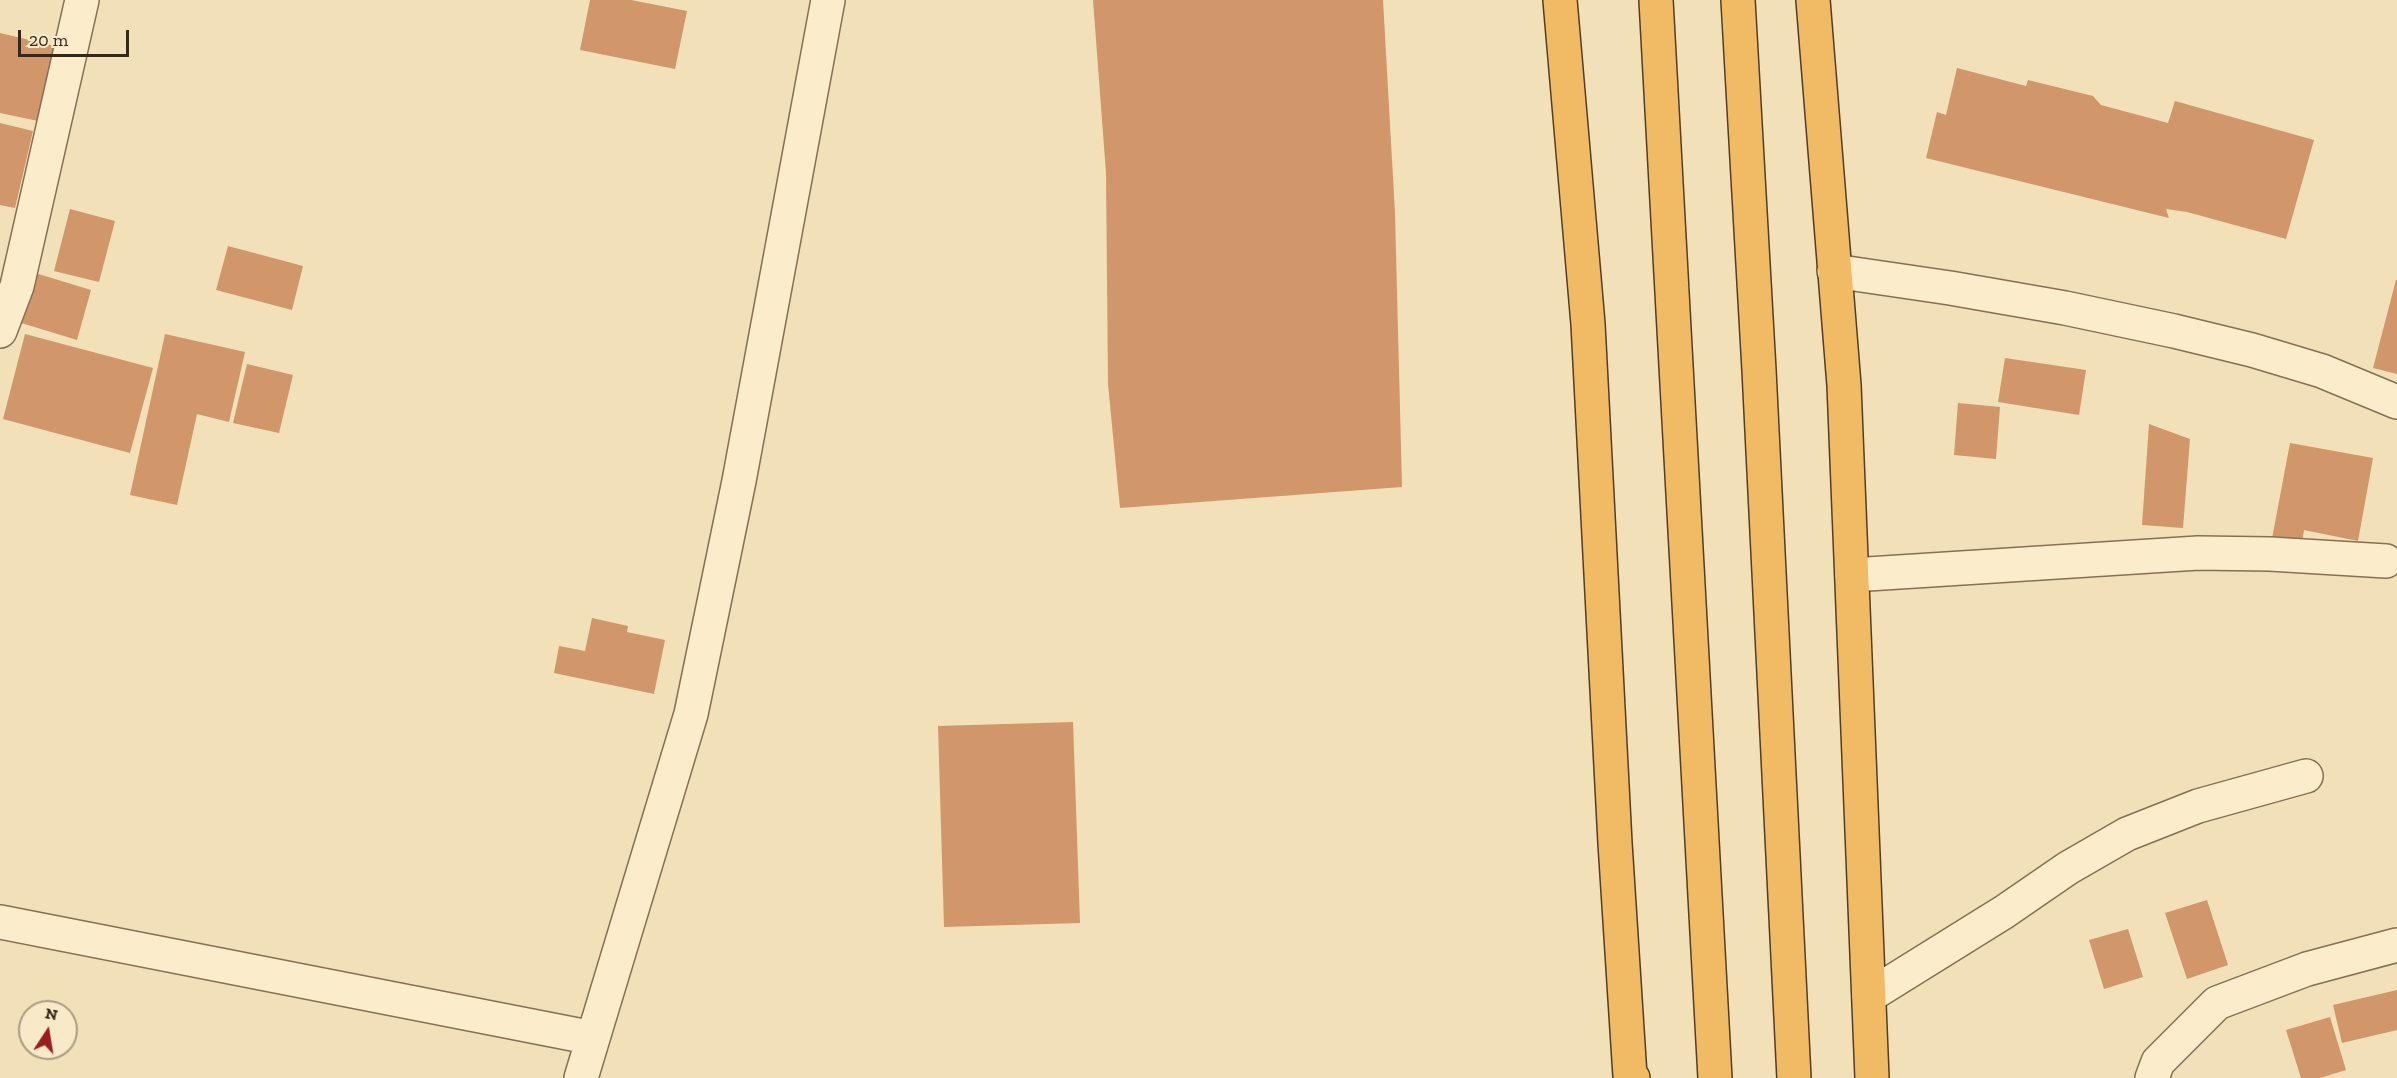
<!DOCTYPE html>
<html>
<head>
<meta charset="utf-8">
<style>
  body { margin:0 }
  #map { position:relative; width:2397px; height:1078px; overflow:hidden; background:#f1e0b8; font-family:"Zilla Slab",serif }
  canvas { display:block }
  .north { position:absolute; left:18px; top:1000px; width:60px; height:60px; box-sizing:border-box; background:#f8eac8; border:2px solid #aa9c82; border-radius:50%; rotate:12deg; font-size:16px; font-weight:700; line-height:24px; text-align:center; color:#352719 }
  .north::after { content:''; display:block; margin:auto; width:21px; height:27px; background:#9b1e1f; clip-path:polygon(50% 0,100% 100%,50% 72%,0 100%) }
  .scale { position:absolute; left:18px; top:30px; width:111px; height:27px; box-sizing:border-box; border:3px solid #352719; border-top:0; padding-left:8px; font-size:18px; line-height:21px; white-space:nowrap; color:#352719; -webkit-text-stroke:4px #f8eac8; paint-order:stroke }
</style>
</head>
<body>
<div id="map">
<canvas width="2397" height="1078"></canvas>
<div class="north">N</div>
<div class="scale">20 m</div>
</div>
<script>
const context = document.querySelector('canvas').getContext('2d');
context.lineJoin = 'round';
function paint(path, color) { context.fillStyle = color; context.fill(path, 'evenodd'); }
const toPath = rows => new Path2D(rows.map(r => 'M' + r).join(''));
function strokePath(path, color, width, dash) { context.strokeStyle = color; context.lineWidth = width; context.lineCap = dash ? 'butt' : 'round'; context.setLineDash(dash || []); context.stroke(path); }
paint(toPath([
  [590,0,631,0,687,11,675,69,580,50],
  [1093,0,1383,0,1395,213,1402,487,1120,508,1108,384,1106,173],
  [0,33,55,46,38,121,0,113],
  [1957,68,2026,86,2028,80,2093,96,2101,105,2168,123,2175,101,2314,140,2286,239,2187,212,2166,209,2169,218,1926,158,1937,112,1946,115],
  [0,123,33,131,15,208,0,205],
  [70,209,115,221,99,282,54,271],
  [228,246,303,266,292,310,216,290],
  [32,272,91,290,77,340,18,322],
  [2396,280,2397,280,2397,374,2373,368],
  [25,334,153,368,130,453,3,419],
  [165,334,245,352,229,422,197,414,177,505,130,495],
  [2005,358,2086,370,2079,415,1998,402],
  [247,364,293,375,279,433,233,423],
  [1958,403,2000,407,1996,459,1954,455],
  [2149,424,2190,439,2183,528,2142,525],
  [2290,443,2373,458,2358,541,2304,530,2301,549,2271,544],
  [592,618,628,626,627,632,665,640,654,694,554,673,559,646,585,651],
  [1073,722,1080,923,944,927,938,726],
  [2207,900,2228,965,2187,979,2165,913],
  [2128,929,2143,977,2104,989,2089,940],
  [2397,990,2397,1030,2342,1043,2333,1005],
  [2330,1017,2346,1070,2320,1078,2301,1078,2286,1030]
]), '#d2966b');
const minor = toPath([
  [1834,271,1950,288,2065,308,2174,331,2252,350,2322,371,2397,402],
  [0,331,17,286,82,0],
  [1852,575,2198,553,2270,554,2386,561],
  [0,922,593,1038],
  [1869,996,2004,912,2068,868,2127,834,2198,806,2306,776],
  [581,1078,691,714,739,481,828,0],
  [2152,1078,2158,1062,2217,1003,2307,969,2397,945]
]);
const trunk = toPath([
  [1560,0,1588,324,1615,843,1630,1076,1633,1078],
  [1656,0,1715,1078],
  [1738,0,1759,370,1794,1078],
  [1813,0,1844,385,1872,1078]
]);
strokePath(minor, '#876f52', 36);
strokePath(trunk, '#543c28', 36);
strokePath(minor, '#fbedcc', 33);
strokePath(trunk, '#f1bb66', 33);
</script>
</body>
</html>
